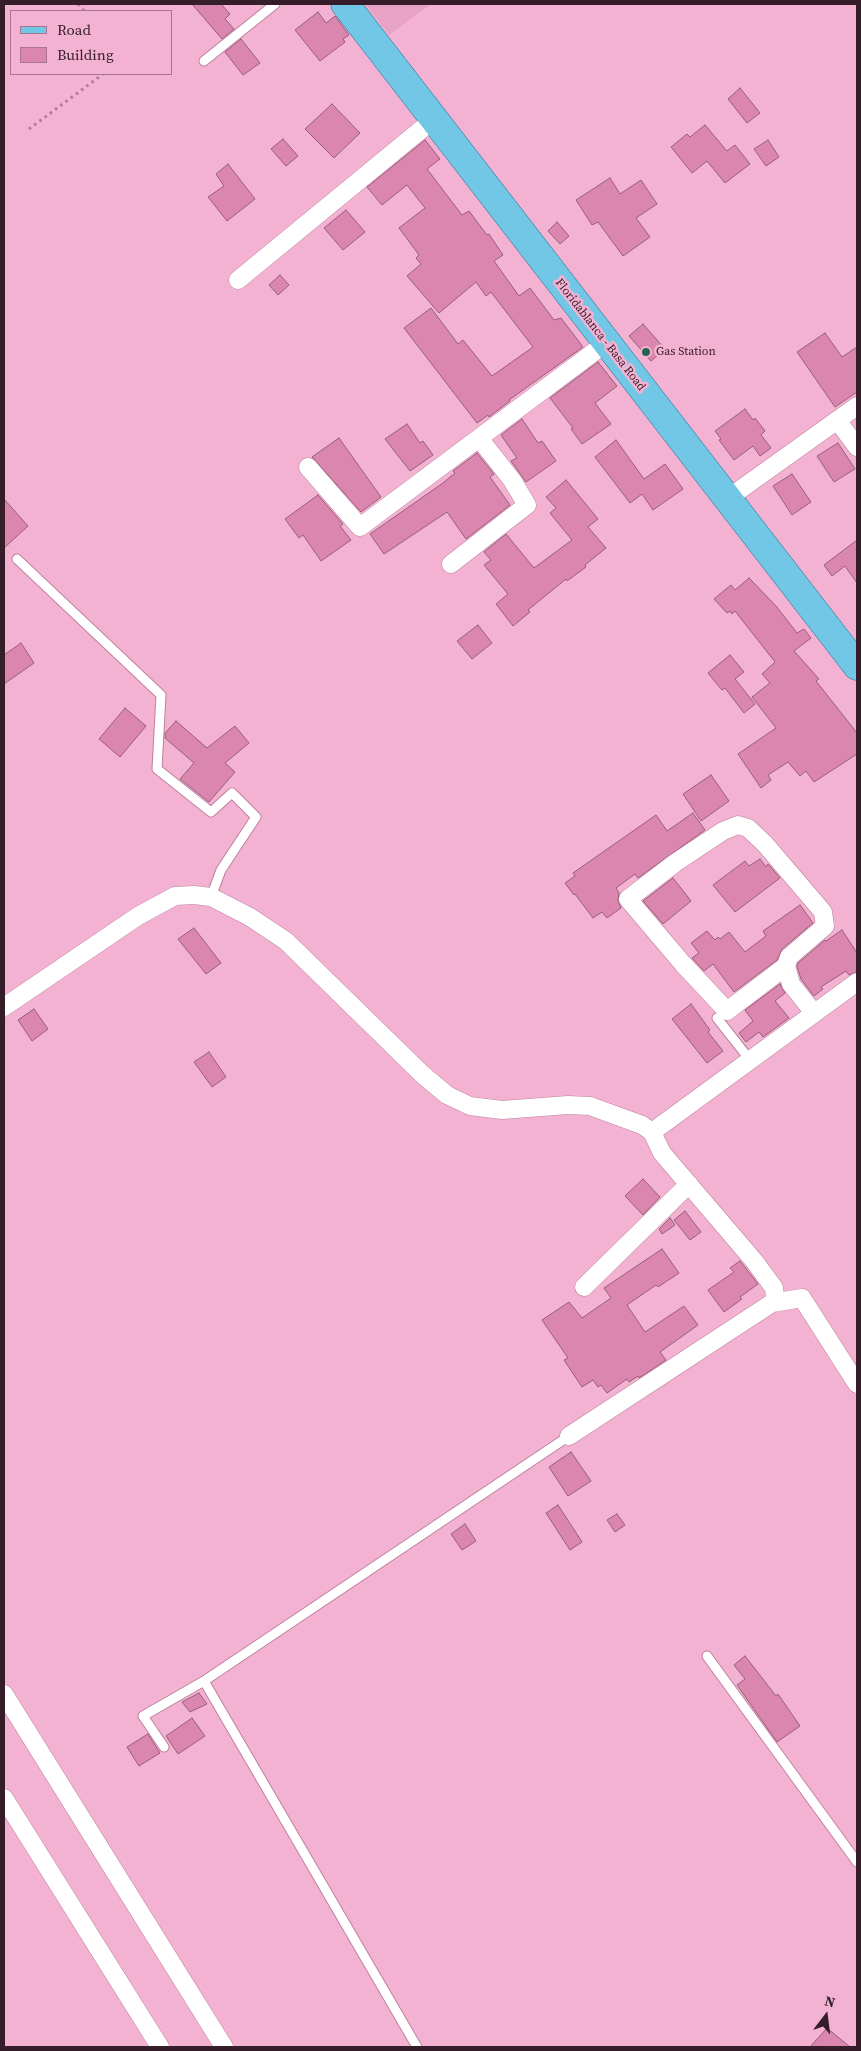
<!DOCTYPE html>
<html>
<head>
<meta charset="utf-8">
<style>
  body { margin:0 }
  #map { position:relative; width:861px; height:2051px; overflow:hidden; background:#f3b2d1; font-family:"Source Serif 4",serif }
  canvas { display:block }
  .frame { position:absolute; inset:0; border:5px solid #351d29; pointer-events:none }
  .legend { position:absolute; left:10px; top:10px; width:162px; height:65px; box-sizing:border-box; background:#f3b2d1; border:1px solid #a7768e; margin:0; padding:6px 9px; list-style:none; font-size:15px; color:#351d29 }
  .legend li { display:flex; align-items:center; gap:10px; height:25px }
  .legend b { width:25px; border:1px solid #a7768e }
  .north { position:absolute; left:801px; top:1991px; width:50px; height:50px; -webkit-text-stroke:4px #f3b2d1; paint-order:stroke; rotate:15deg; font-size:14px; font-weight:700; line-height:20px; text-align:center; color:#351d29 }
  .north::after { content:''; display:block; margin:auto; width:18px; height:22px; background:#351d29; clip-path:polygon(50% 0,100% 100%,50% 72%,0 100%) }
</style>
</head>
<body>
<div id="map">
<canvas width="861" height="2051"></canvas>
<div class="frame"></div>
<ul class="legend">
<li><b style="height:6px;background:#71c7e5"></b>Road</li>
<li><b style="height:14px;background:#da86af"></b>Building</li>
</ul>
<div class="north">N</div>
</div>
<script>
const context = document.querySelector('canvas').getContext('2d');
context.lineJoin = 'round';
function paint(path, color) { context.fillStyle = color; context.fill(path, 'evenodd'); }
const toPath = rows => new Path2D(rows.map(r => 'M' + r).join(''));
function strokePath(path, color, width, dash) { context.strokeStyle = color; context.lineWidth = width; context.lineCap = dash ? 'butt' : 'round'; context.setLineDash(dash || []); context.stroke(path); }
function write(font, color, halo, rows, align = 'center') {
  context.font = font + ' "Source Serif 4",serif'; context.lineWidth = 5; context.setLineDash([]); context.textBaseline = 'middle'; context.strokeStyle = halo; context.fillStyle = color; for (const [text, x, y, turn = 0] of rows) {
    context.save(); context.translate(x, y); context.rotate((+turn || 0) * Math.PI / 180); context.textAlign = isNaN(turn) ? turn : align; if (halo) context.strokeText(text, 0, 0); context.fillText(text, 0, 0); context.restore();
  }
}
paint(toPath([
  [365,4,431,4,389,35]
]), '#e8a2c4');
const building = toPath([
  [192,4,221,4,230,14,225,19,234,29,222,39,192,4],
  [318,12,326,23,335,16,349,35,343,39,345,42,320,61,295,30,318,12],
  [241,39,260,63,243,75,225,52,241,39],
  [740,88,760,113,747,123,728,99,740,88],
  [332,104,360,133,334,158,305,129,332,104],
  [705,125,727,151,735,145,750,164,725,183,707,161,692,173,671,147,687,134,690,137,705,125],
  [283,139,298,156,286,166,271,149,283,139],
  [425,140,440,159,427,169,462,215,469,211,487,235,489,234,503,255,494,261,519,296,530,288,554,320,561,318,583,347,509,400,510,401,489,417,488,415,477,423,404,328,431,308,458,344,463,340,492,376,533,347,491,292,486,296,476,282,439,313,407,276,421,264,416,258,419,255,399,228,425,208,407,185,382,205,367,187,425,140],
  [768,140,779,157,766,166,754,149,768,140],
  [228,164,255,199,227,221,208,197,224,186,216,174,228,164],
  [610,178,620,194,641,180,657,204,636,218,650,237,623,256,598,222,592,225,576,200,610,178],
  [346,210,365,232,343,250,324,228,346,210],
  [557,222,569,236,560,244,548,231,557,222],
  [280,275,289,285,278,295,269,285,280,275],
  [643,324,665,349,651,361,629,336,643,324],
  [825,333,842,357,857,347,857,392,835,407,797,352,825,333],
  [598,362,617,386,595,403,611,424,582,444,571,429,573,428,550,398,598,362],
  [745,409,753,420,755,418,765,431,761,435,771,448,760,456,753,446,734,460,719,440,721,439,715,431,745,409],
  [522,419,538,443,542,441,556,461,526,482,511,461,517,458,501,435,522,419],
  [407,424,420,443,423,441,433,455,410,471,385,439,407,424],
  [339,438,381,497,361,512,312,457,339,438],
  [616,440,644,479,665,464,683,489,653,510,642,494,630,503,595,457,616,440],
  [838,443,855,469,834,482,817,456,838,443],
  [477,453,494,474,490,477,510,505,466,539,447,512,384,554,370,534,443,483,455,473,453,471,477,453],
  [792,474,811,502,792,515,773,486,792,474],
  [566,480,598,519,588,527,606,548,585,565,586,567,567,581,566,579,528,610,530,612,513,626,496,604,508,594,484,565,491,560,484,552,506,534,534,568,572,540,550,513,556,508,546,497,566,480],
  [318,495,343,524,340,526,351,540,321,561,303,535,299,538,285,519,318,495],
  [4,499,28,526,4,548,4,499],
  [857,540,857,583,845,566,832,576,824,565,857,540],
  [749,578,776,606,797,633,804,629,811,638,794,651,819,679,816,681,857,733,857,754,814,782,806,771,800,776,788,762,768,775,771,780,761,788,738,754,776,728,752,697,770,683,762,674,775,662,735,611,732,614,730,611,727,613,714,599,731,585,735,590,749,578],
  [478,625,492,643,472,659,457,641,478,625],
  [21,643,34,663,4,684,4,655,21,643],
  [730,655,744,672,735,679,755,704,744,713,725,688,722,690,708,673,730,655],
  [125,708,146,726,120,757,99,739,125,708],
  [176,721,207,748,235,726,249,743,225,763,235,772,209,802,180,779,194,763,165,738,165,733,176,721],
  [711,775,729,801,701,821,683,794,711,775],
  [693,813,705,830,638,878,635,874,616,888,619,893,618,900,621,908,607,918,602,912,593,918,575,894,574,895,565,883,575,876,573,873,656,815,667,831,693,813],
  [760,859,766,867,768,864,780,878,735,912,713,885,745,861,749,866,760,859],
  [673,878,691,901,663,924,643,901,673,878],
  [800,905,813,923,782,949,777,960,734,992,713,964,704,971,692,958,699,953,691,943,707,931,715,940,718,937,720,939,729,932,745,952,766,936,763,931,800,905],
  [194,928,221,963,206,974,178,939,194,928],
  [842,930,857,953,857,972,849,975,846,971,821,987,823,989,814,996,801,979,797,966,798,963,825,940,826,941,842,930],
  [780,984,785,993,775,1001,789,1018,763,1037,759,1032,746,1042,739,1033,753,1021,745,1010,780,984],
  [691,1004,710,1030,708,1032,723,1051,707,1063,672,1019,691,1004],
  [34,1009,48,1029,32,1041,18,1020,34,1009],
  [209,1052,226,1077,212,1087,194,1062,209,1052],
  [643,1179,660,1197,643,1215,625,1196,643,1179],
  [685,1211,701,1232,690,1240,674,1220,685,1211],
  [670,1218,675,1225,662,1234,659,1229,670,1218],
  [662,1249,679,1273,658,1287,656,1285,627,1305,645,1332,684,1306,698,1325,660,1352,666,1360,639,1378,638,1376,629,1382,627,1379,607,1393,601,1385,598,1387,593,1380,582,1387,564,1360,568,1358,542,1320,569,1302,582,1318,611,1298,604,1288,662,1249],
  [740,1261,758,1284,740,1297,742,1299,724,1312,708,1290,734,1272,730,1268,740,1261],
  [571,1452,591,1481,568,1496,549,1467,571,1452],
  [558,1505,582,1542,570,1550,546,1513,558,1505],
  [617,1514,625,1525,615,1532,607,1520,617,1514],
  [465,1524,476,1541,462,1550,451,1534,465,1524],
  [745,1656,776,1696,778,1694,800,1726,777,1742,737,1685,745,1679,734,1665,745,1656],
  [199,1693,207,1704,190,1712,182,1702,199,1693],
  [192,1718,205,1736,178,1754,166,1736,192,1718],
  [148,1734,160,1753,139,1766,127,1747,148,1734],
  [827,2028,850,2047,810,2047,827,2028]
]);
paint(building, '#da86af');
strokePath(building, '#975d7a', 1);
const lane = toPath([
  [204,61,275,4],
  [17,559,161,695,157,769,211,812,232,793,256,817,221,870,211,897],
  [717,1018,750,1060],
  [707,1656,857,1862],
  [164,1747,143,1716,204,1681],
  [417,2047,204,1681,569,1436]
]);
const street = toPath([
  [238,280,434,119],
  [837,420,857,447],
  [308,467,360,527,606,343],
  [727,499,857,406],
  [451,564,527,505,512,480,479,438],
  [786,966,727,1011,683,964,628,899,675,863,723,831,738,825,748,828,765,844,823,912,825,926,789,957,786,966,791,984,814,1013],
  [4,1007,138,916,175,896,194,895,211,897,250,917,286,941,422,1074,447,1095,470,1106,502,1110,568,1105,590,1106,642,1125,652,1132,662,1153,755,1262,774,1288,775,1297,772,1303,569,1436],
  [652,1132,857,982],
  [584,1287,689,1184],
  [772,1303,802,1298,857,1384],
  [4,1694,224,2047],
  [4,1798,160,2047]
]);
const primary = toPath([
  [345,4,857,666]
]);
strokePath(lane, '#be819e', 11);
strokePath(street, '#be819e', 19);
strokePath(primary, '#1e7398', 29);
strokePath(toPath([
  [78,4,84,11],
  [29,129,103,74]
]), '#ad7b93', 3, [2.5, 4]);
strokePath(lane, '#fff', 9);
strokePath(street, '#fff', 18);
strokePath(primary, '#71c7e5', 28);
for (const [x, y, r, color] of [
  [646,352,5,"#266451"]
]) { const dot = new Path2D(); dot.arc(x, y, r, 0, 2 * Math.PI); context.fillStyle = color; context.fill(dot); strokePath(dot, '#f3b2d1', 2); }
write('12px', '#351d29', '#f3b2d1', [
  ["Floridablanca - Basa Road",600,335,52]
]);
write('12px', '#351d29', '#f3b2d1', [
  ["Gas Station",656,352]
], 'left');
</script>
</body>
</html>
